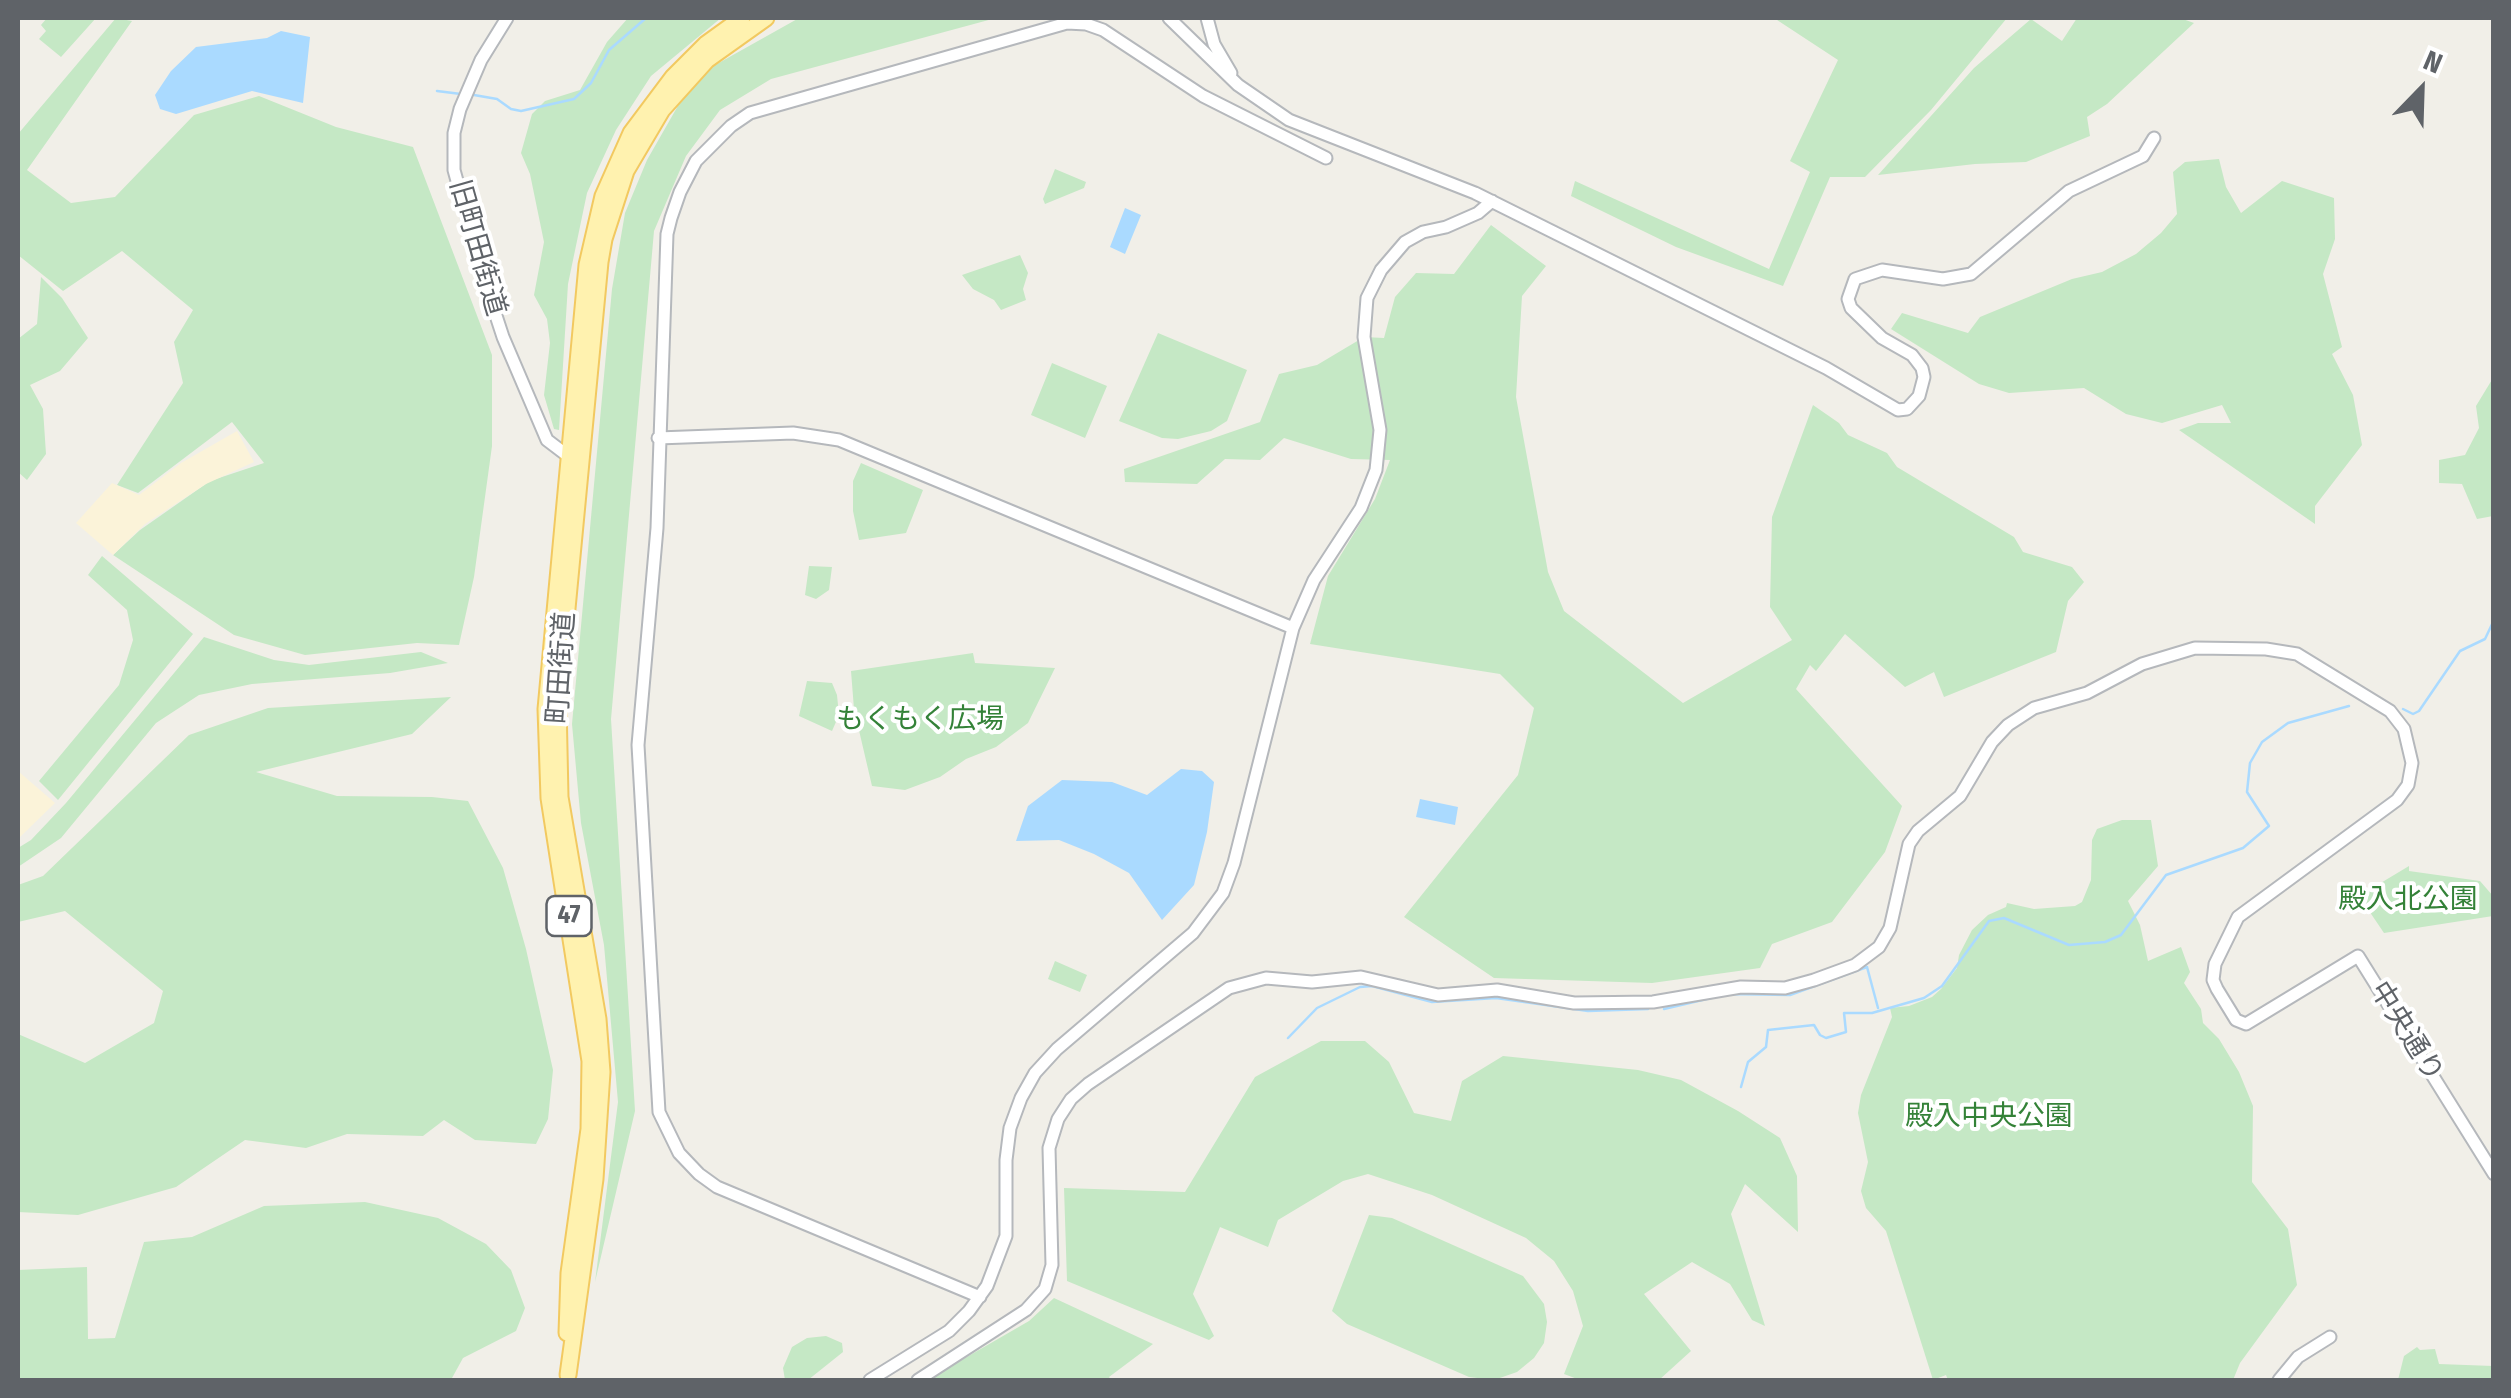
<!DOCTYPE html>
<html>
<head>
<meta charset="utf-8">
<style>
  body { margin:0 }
  #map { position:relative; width:2511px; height:1398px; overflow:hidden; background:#f1efe8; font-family:"Fira Sans Condensed",sans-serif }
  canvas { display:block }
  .frame { position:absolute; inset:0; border:20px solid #5f6368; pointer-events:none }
  .north { position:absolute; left:2371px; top:40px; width:100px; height:100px; -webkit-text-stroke:8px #fff; paint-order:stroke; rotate:23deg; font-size:28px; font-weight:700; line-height:40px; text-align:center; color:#5f6368 }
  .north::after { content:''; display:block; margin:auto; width:35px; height:45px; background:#5f6368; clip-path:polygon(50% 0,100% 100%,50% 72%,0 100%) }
</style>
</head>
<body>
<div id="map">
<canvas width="2511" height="1398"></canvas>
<div class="frame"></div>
<div class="north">N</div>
</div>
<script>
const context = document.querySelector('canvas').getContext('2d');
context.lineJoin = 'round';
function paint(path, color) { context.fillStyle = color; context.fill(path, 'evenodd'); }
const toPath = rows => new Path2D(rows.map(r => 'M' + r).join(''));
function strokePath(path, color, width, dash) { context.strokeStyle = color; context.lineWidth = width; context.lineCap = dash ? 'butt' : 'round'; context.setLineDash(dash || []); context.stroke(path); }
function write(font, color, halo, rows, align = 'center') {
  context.font = font + ' "Fira Sans Condensed","Noto Sans JP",sans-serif'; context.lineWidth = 8; context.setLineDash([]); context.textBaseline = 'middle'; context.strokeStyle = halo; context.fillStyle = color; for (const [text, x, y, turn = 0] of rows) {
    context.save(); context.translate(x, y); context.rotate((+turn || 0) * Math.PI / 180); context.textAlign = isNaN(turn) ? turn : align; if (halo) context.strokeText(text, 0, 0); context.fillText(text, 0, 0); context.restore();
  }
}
paint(toPath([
  [47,18,96,18,61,57,39,39,46,31,41,25],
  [116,18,132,21,27,170,71,203,115,197,194,115,259,96,336,127,413,147,492,355,492,446,474,577,459,645,417,643,305,655,234,635,113,555,140,530,210,481,264,463,232,422,138,493,117,485,183,383,174,342,193,310,122,251,63,291,18,255,18,134],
  [628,18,721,18,651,76,616,130,587,193,568,284,559,430,554,429,544,395,550,343,547,319,534,295,544,242,530,174,521,153,532,114,545,101,580,90,607,42],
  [799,18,996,18,771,79,720,110,686,156,654,231,611,719,635,1111,595,1282,618,1102,604,945,581,823,572,724,612,289,625,213,647,160,679,104,708,69],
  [1774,18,2007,18,1931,110,1865,177,1830,177,1783,286,1676,247,1571,196,1575,181,1769,269,1810,172,1790,161,1838,60],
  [2077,18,2180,18,2194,23,2107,104,2087,117,2090,136,2026,162,1975,164,1878,175,1974,68,2031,19,2062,41],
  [2219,159,2226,187,2241,213,2282,181,2334,198,2335,239,2323,274,2342,347,2332,354,2353,395,2362,445,2315,506,2315,524,2179,430,2198,423,2231,423,2222,405,2162,423,2126,414,2084,388,2009,393,1979,384,1891,329,1902,313,1968,333,1980,317,2072,279,2102,272,2136,254,2161,233,2177,214,2173,172,2185,162],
  [1055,169,1086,182,1084,188,1045,204,1043,199],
  [1491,225,1546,266,1522,296,1516,397,1548,572,1564,611,1683,703,1792,640,1770,607,1772,517,1813,405,1839,423,1848,435,1887,453,1897,467,2014,537,2023,552,2072,567,2084,582,2068,601,2056,652,1944,697,1934,672,1905,687,1845,634,1816,671,1810,665,1796,689,1902,806,1885,852,1832,922,1772,944,1760,968,1652,983,1494,978,1404,917,1518,775,1534,708,1500,674,1310,644,1328,576,1375,499,1390,460,1351,459,1284,438,1260,460,1225,459,1197,484,1125,482,1124,469,1260,422,1279,374,1317,365,1364,337,1384,338,1395,297,1416,273,1454,274],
  [1020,255,1028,273,1023,289,1026,300,1001,310,994,300,973,289,962,275],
  [41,277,62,298,88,338,60,371,30,385,43,409,46,454,27,480,18,472,18,339,37,324],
  [1158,333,1247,370,1227,421,1211,431,1178,439,1162,438,1119,421],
  [1052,363,1107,386,1085,438,1031,415],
  [2493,378,2493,516,2477,519,2462,484,2439,483,2439,460,2465,455,2479,428,2476,406],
  [861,463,923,490,906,533,859,540,853,511,853,481],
  [102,556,193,634,58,800,39,781,119,685,133,640,127,610,88,575],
  [809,566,832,567,829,590,816,599,805,595],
  [204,637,274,660,309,665,421,652,448,663,390,673,252,684,199,695,156,723,61,838,18,867,18,848,31,840,66,803],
  [973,653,975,663,1055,668,1028,723,996,747,966,759,940,777,905,790,872,786,854,709,851,671],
  [807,681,832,683,837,695,839,715,832,731,799,716],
  [451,697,412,734,256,772,337,796,432,797,468,801,503,868,526,949,553,1070,548,1119,536,1144,475,1140,444,1120,423,1136,347,1134,306,1148,245,1140,176,1187,78,1215,18,1212,18,1034,85,1063,154,1023,163,991,65,911,18,922,18,885,43,876,189,735,268,708],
  [2122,820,2151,820,2158,866,2128,901,2140,925,2148,961,2181,947,2190,972,2184,983,2201,1009,2203,1023,2219,1039,2239,1072,2253,1106,2252,1182,2288,1229,2297,1285,2240,1363,2233,1380,1948,1380,1946,1375,1933,1380,1886,1231,1866,1208,1861,1191,1868,1162,1858,1113,1861,1095,1892,1017,1890,1008,1909,1006,1932,997,1941,989,1957,968,1959,955,1972,930,1988,915,2006,907,2007,903,2034,909,2075,906,2082,902,2091,880,2092,840,2097,829],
  [2409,866,2409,871,2480,881,2493,896,2493,916,2384,933,2359,896],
  [1055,961,1087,975,1080,992,1048,979],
  [1321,1041,1365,1041,1389,1062,1414,1113,1451,1121,1462,1081,1503,1056,1638,1070,1681,1080,1738,1111,1780,1138,1797,1176,1798,1232,1745,1184,1731,1214,1765,1326,1752,1320,1730,1284,1692,1262,1644,1294,1691,1351,1659,1380,1580,1380,1564,1374,1583,1326,1573,1291,1554,1261,1526,1238,1432,1195,1368,1174,1343,1181,1278,1220,1268,1247,1220,1227,1193,1294,1214,1336,1209,1340,1067,1281,1064,1188,1185,1192,1255,1077],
  [365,1202,438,1218,486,1244,511,1270,525,1308,516,1331,463,1358,452,1378,447,1380,18,1380,18,1270,87,1267,88,1339,115,1338,144,1242,192,1237,264,1206],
  [1369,1215,1392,1218,1523,1276,1544,1304,1547,1322,1544,1343,1534,1358,1517,1372,1494,1380,1469,1377,1347,1324,1332,1311],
  [1054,1298,1153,1344,1109,1377,1111,1380,927,1380,1029,1321],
  [826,1336,842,1343,843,1352,808,1380,785,1380,783,1368,792,1347,807,1338],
  [2417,1347,2420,1350,2435,1349,2439,1364,2493,1366,2493,1380,2398,1380,2404,1356]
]), '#c5e8c5');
paint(toPath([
  [237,431,254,462,206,484,145,524,113,555,76,523,112,483,139,495,181,463],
  [18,771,55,803,18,839]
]), '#fbf3d9');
paint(toPath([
  [281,31,310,37,303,103,252,91,176,114,160,109,155,95,171,71,196,47,267,38],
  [1125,208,1141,215,1125,254,1110,247],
  [1181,769,1202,771,1214,782,1207,832,1194,885,1162,920,1129,873,1094,854,1059,840,1016,841,1028,806,1062,780,1112,782,1147,795],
  [1420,799,1458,807,1455,825,1416,817]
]), '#aadaff');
strokePath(toPath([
  [437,91,461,94],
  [474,95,497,99,511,109,521,111,574,99,591,83,609,50,646,18],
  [2403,709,2413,714,2419,711,2460,651,2485,639,2494,620],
  [1664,1009,1728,994,1790,995,1867,967,1878,1008],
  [1288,1038,1317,1008,1360,987,1372,986,1432,1002,1496,998,1588,1011,1648,1009],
  [1741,1087,1748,1062,1766,1047,1768,1030,1814,1025,1820,1035,1826,1038,1846,1032,1844,1013,1872,1013,1924,998,1942,986,1989,921,2004,918,2069,945,2105,942,2121,935,2166,875,2243,848,2269,826,2247,792,2250,763,2262,742,2288,723,2349,706]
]), '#aadaff', 2.5);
const minor = toPath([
  [507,18,481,60,460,109,454,133,454,170,485,282,503,337,547,440,572,459],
  [1169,18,1238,85,1289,120,1475,193,1826,368,1898,410,1907,409,1919,396,1924,377,1922,368,1912,355,1882,338,1851,308,1848,299,1855,279,1882,270,1943,279,1971,274,2069,191,2143,156,2154,138],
  [1207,18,1214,44,1231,73],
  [658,438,793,433,839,440,1293,628],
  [980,1297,717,1187,699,1174,679,1153,659,1112,638,745,657,528,667,234,671,218,680,192,696,161,731,126,750,113,1067,23,1086,24,1103,30,1203,96,1326,158],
  [870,1380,949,1331,969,1311,987,1286,1006,1236,1006,1160,1010,1128,1021,1098,1035,1073,1057,1049,1193,933,1223,893,1234,863,1293,628,1314,580,1361,508,1376,470,1380,430,1364,337,1367,298,1381,270,1405,242,1423,232,1446,227,1478,213,1492,201],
  [918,1380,1026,1310,1045,1289,1052,1265,1049,1148,1058,1119,1071,1099,1088,1084,1229,988,1266,978,1312,982,1361,977,1438,995,1497,990,1574,1003,1653,1002,1741,987,1785,988,1814,980,1855,965,1879,947,1890,928,1909,844,1918,831,1960,796,1992,742,2008,725,2034,708,2087,693,2142,664,2195,648,2266,649,2297,654,2390,711,2404,729,2412,763,2408,785,2397,800,2238,917,2215,964,2213,980,2217,989,2236,1020,2246,1024,2358,956,2494,1174],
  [2279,1380,2298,1357,2330,1337]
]);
const major = toPath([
  [567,1333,569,1273,589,1129,590,1061,549,798,546,709,587,265,603,196,631,133,673,77,706,44,742,18],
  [568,1375,595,1179,602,1072,598,1019,560,797,558,703,600,262,604,239,626,171,662,110,707,60,766,18]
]);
strokePath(minor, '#b5b8bc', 15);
strokePath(major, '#f2c960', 19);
strokePath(minor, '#fff', 11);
strokePath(major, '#fff2af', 15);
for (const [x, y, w] of [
  [569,916,45]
]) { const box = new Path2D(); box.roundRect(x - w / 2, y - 20, w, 40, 8); context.fillStyle = '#fff'; context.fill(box); strokePath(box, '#5f6368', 2.5); }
write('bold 25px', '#5f6368', null, [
  ["47",569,916]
]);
write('28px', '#5f6368', '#fff', [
  ["旧町田街道",477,248,74],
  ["町田街道",562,668,-86],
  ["中央通り",2406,1032,58]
]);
write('28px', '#348238', '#fff', [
  ["もくもく広場",920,720],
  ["殿入北公園",2408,900],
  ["殿入中央公園",1989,1117]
]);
</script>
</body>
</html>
